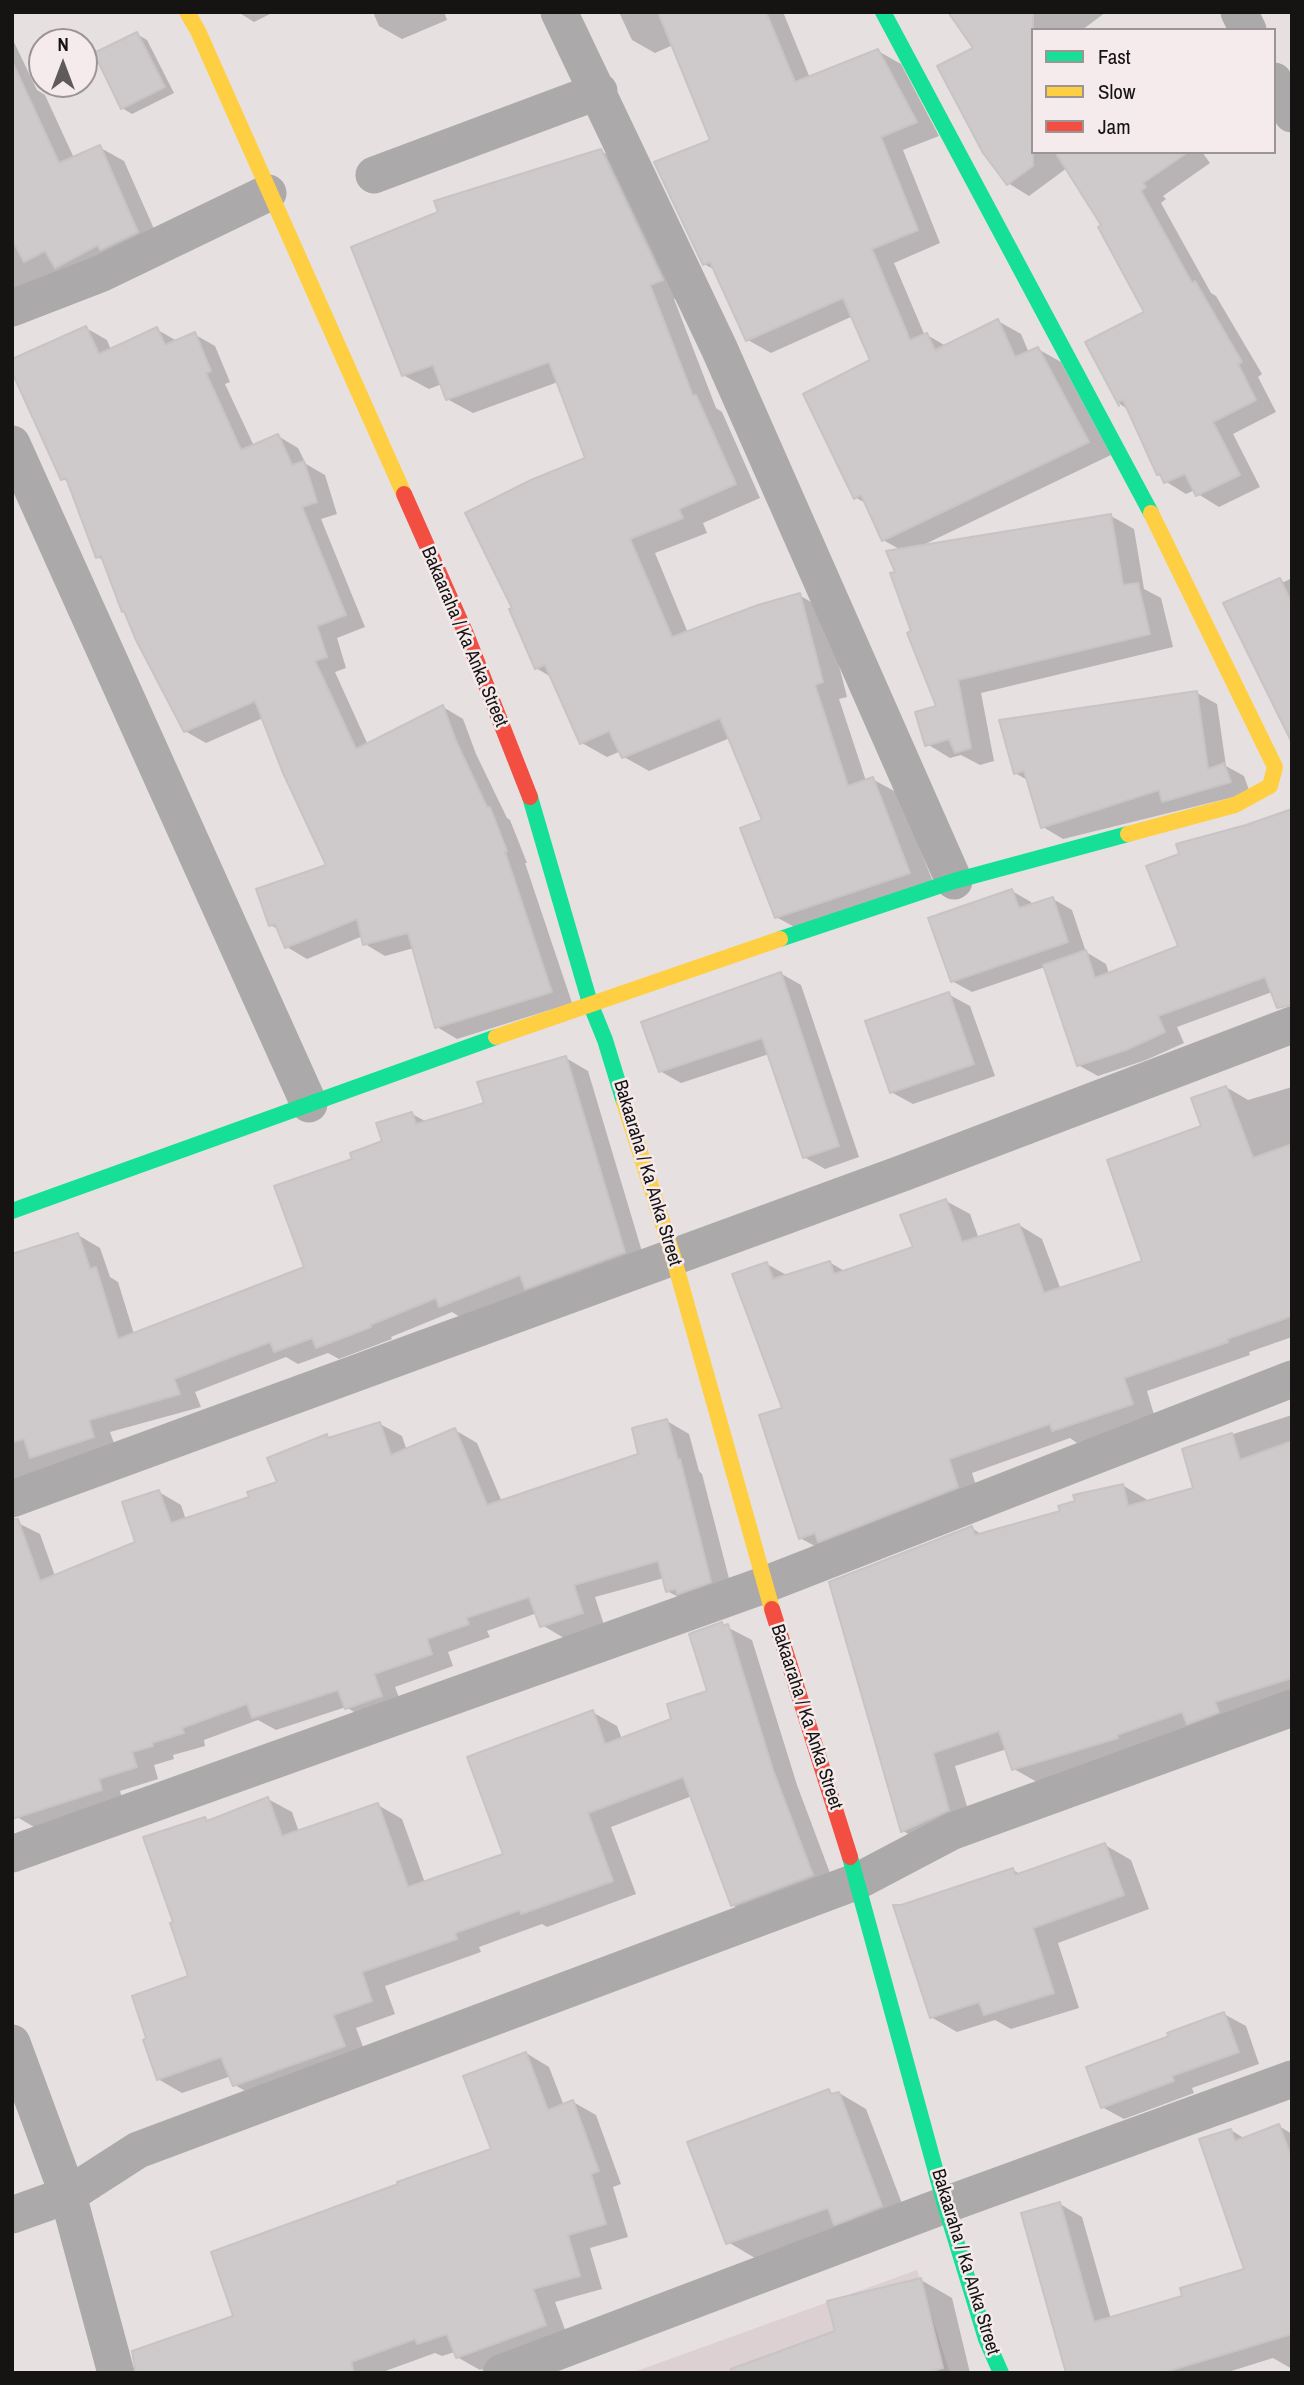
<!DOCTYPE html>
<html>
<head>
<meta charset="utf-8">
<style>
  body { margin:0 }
  #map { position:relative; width:1304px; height:2385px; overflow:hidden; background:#e6e0e1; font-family:"Archivo Narrow",sans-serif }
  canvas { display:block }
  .frame { position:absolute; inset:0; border:14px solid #161313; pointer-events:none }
  .legend { position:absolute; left:1031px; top:28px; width:245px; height:126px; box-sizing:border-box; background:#f5ebec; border:2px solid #9c9595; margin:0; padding:9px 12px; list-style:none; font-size:21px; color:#161313 }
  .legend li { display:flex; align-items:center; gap:14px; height:35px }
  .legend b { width:35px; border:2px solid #9c9595 }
  .north { position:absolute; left:28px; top:28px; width:70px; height:70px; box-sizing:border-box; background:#f5ebec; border:2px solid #9c9595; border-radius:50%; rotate:0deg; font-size:19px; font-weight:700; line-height:28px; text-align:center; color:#161313 }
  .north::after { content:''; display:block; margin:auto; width:24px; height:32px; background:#5f5b5b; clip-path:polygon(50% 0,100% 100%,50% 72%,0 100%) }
</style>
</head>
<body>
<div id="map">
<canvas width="1304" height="2385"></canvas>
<div class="frame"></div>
<ul class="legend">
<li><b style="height:9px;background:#16e098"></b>Fast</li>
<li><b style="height:9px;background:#ffcf43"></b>Slow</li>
<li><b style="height:9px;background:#f24e42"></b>Jam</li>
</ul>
<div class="north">N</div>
</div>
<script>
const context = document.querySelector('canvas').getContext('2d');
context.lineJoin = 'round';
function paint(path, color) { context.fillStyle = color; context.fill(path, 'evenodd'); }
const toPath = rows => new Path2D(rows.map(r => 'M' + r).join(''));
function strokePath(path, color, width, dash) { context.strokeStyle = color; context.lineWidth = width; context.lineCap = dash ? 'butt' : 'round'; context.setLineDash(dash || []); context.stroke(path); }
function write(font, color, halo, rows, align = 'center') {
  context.font = font + ' "Archivo Narrow",sans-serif'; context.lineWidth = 5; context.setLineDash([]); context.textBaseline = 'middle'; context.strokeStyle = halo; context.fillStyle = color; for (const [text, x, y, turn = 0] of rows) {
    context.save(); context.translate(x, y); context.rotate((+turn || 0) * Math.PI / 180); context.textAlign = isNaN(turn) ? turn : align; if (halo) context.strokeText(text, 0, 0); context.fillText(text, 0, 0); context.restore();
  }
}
paint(toPath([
  [917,2270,950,2373,631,2373]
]), '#ddd0d2');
paint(toPath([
  [238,12,274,12,254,22],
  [373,12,444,12,447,20,402,39,379,26],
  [619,12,783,12,810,78,878,51,901,64,939,136,903,150,940,243,894,263,925,336,927,335,946,346,998,321,1021,334,1029,353,1038,349,1061,362,1111,455,921,546,1111,516,1134,529,1144,589,1161,598,1173,647,981,693,994,761,980,765,961,755,950,758,927,744,938,707,914,632,898,573,901,550,883,540,867,504,855,497,872,361,853,316,771,353,748,340,715,270,704,264,713,141,673,45,655,53,632,40],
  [950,12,1106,12,1082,30,1033,30,1033,152,1202,152,1210,163,1163,196,1166,199,1161,203,1211,293,1216,296,1262,374,1258,377,1276,412,1233,434,1260,487,1219,507,1198,494,1195,490,1186,494,1165,481,1158,474,1129,410,1120,404,1087,343,1147,312,1104,226,1067,168,1029,196,1008,183,976,49],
  [137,34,147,40,174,93,132,114,122,108],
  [12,38,37,90,45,95,74,158,99,147,124,161,162,247,12,298],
  [601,151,626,165,687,294,674,299,716,408,722,412,760,498,703,523,707,533,655,553,688,633,799,595,825,610,847,697,839,699,866,781,872,779,898,793,935,887,802,931,776,917,764,821,730,738,649,771,624,757,621,751,607,757,582,743,553,678,536,668,587,459,558,382,473,413,447,399,442,384,429,389,403,375],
  [86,328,107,340,111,350,156,329,177,341,194,334,215,346,230,382,225,384,254,446,278,436,298,448,306,464,325,475,337,514,321,519,365,627,337,638,346,668,335,672,368,745,443,707,463,719,476,754,507,818,510,820,527,863,525,863,572,1003,457,1039,437,1027,414,948,385,956,365,944,363,936,307,959,287,947,280,930,270,925,328,866,263,718,206,743,185,731,105,561,97,557,70,483,63,479],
  [1292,578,1292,713,1280,580,1284,582],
  [1197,693,1217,704,1226,766,1244,776,1250,793,1063,839,1043,827,1029,781,1015,773],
  [1247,827,1272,992,1177,1027,1184,1043,1146,1060,1098,1076,1078,1065,1045,967,972,992,952,981,1012,891,1031,902,1032,906,1053,899,1072,910,1086,952,1106,964,1109,974,1180,947],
  [780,973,801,985,859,1157,825,1169,804,1157,769,1054,681,1083,660,1071],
  [948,994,970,1006,995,1076,913,1104,891,1092],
  [566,1058,588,1071,646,1265,463,1319,452,1312,391,1337,392,1339,339,1359,328,1353,298,1364,286,1357,195,1392,201,1407,110,1432,116,1449,13,1508,14,1521,40,1534,55,1576,137,1543,159,1492,181,1505,186,1520,251,1498,279,1483,327,1436,332,1439,380,1424,402,1436,407,1451,455,1430,477,1443,502,1502,640,1456,667,1421,689,1434,699,1471,702,1474,733,1594,690,1603,667,1591,664,1578,595,1597,604,1625,564,1638,542,1625,537,1613,487,1631,490,1637,448,1652,453,1666,395,1687,403,1708,369,1721,346,1707,276,1730,258,1720,204,1740,205,1746,173,1755,174,1759,154,1765,158,1779,120,1791,123,1802,39,1830,17,1817,12,1803,12,1257,78,1235,100,1248,110,1277,118,1282,134,1334,306,1268,355,1160,385,1142,412,1114,427,1122,487,1105],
  [1226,1087,1248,1100,1292,1087,1292,1337,1249,1352,1250,1355,1147,1391,1155,1418,1077,1443,1070,1438,972,1473,981,1500,824,1551,800,1538,767,1264,788,1276,829,1262,846,1272,915,1248,946,1201,970,1214,979,1239,1019,1225,1042,1239,1061,1290,1145,1262,1203,1127],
  [1292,1415,1292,1698,1037,1782,1014,1769,1007,1749,955,1766,972,1823,926,1844,903,1831,972,1528,982,1535,1062,1512,1122,1485,1146,1499,1147,1502,1195,1489,1184,1450],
  [721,1624,752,1640,797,1785,836,1889,757,1919,732,1905,692,1796,611,1827,636,1894,547,1927,542,1924,479,1947,481,1952,385,1986,395,2014,356,2028,368,2060,259,2099,235,2085,231,2076,182,2093,158,2079,191,1977,175,1923,205,1819,210,1821,268,1799,292,1812,299,1832,378,1805,402,1819,425,1883,505,1855,592,1712,617,1726,622,1739,674,1720,709,1693],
  [1105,1845,1131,1860,1149,1909,1058,1943,1079,2008,1011,2029,995,2020,957,2032,931,2017,1013,1870,1022,1875],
  [1224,2014,1246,2026,1259,2064,1192,2088,1194,2093,1124,2119,1102,2107,1171,2038],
  [526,2053,549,2067,564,2106,573,2102,596,2115,621,2184,613,2187,628,2237,590,2248,602,2289,555,2302,568,2338,480,2370,457,2357,455,2352,442,2356,435,2353,380,2373,148,2373,493,2150],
  [829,2091,835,2095,839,2093,866,2109,909,2222,755,2258,728,2242],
  [1279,2126,1292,2134,1292,2369,1273,2358,1225,2373,1068,2373,1060,2204,1082,2217,1111,2319,1184,2298,1246,2270,1231,2130,1245,2139],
  [921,2280,952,2298,970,2373,726,2373,837,2332]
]), '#0003');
const building = toPath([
  [658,12,766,12,795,82,878,49,917,122,881,137,918,230,872,249,910,340,927,333,935,350,998,319,1015,357,1038,347,1089,442,882,541,861,495,854,499,803,394,870,360,843,298,746,341,710,262,703,265,654,162,710,140,658,12],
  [948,12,1033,12,1033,99,1031,108,1033,112,1033,166,1007,185,983,153,937,66,973,48,948,12],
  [137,32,165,87,121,109,94,53,137,32],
  [12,61,59,163,100,145,138,232,100,250,98,245,55,268,45,251,24,262,12,239,12,61],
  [601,149,663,280,650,285,693,396,696,395,736,484,679,509,683,518,630,539,672,637,758,605,800,593,823,682,815,685,848,786,873,777,910,873,775,918,740,828,762,820,720,718,622,758,609,731,580,744,545,665,535,669,509,609,512,608,465,513,531,480,585,458,549,362,446,400,433,365,402,376,351,247,438,212,434,201,601,149],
  [1055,152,1188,152,1143,183,1146,187,1141,191,1192,283,1195,281,1242,362,1238,364,1256,400,1213,422,1240,475,1196,496,1185,474,1164,483,1160,474,1157,475,1123,400,1118,402,1119,406,1085,342,1144,312,1098,227,1101,225,1055,152],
  [86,326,99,354,157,327,165,345,195,332,211,371,206,373,241,450,278,434,292,465,304,461,317,502,302,507,346,615,317,626,327,657,315,661,356,749,443,705,456,741,487,807,490,807,507,851,505,852,552,992,435,1028,408,933,363,945,357,919,285,948,275,924,269,926,256,889,326,865,283,773,255,701,184,732,136,640,124,611,122,612,101,556,96,558,66,478,61,480,12,372,12,359,86,326],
  [1111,514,1123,585,1138,583,1150,634,958,680,971,748,955,753,949,739,925,746,915,712,936,706,907,633,911,631,890,573,895,572,886,551,1111,514],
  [1280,578,1292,604,1292,743,1223,603,1280,578],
  [1197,691,1208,769,1224,763,1231,782,1162,802,1159,790,1041,828,1024,771,1014,774,999,720,1197,691],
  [1292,809,1292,1005,1277,1008,1265,977,1158,1016,1165,1032,1126,1050,1077,1066,1043,965,1086,950,1095,978,1178,946,1146,866,1179,854,1176,844,1246,825,1292,809],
  [1012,889,1019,908,1053,897,1068,942,951,982,928,918,1012,889],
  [781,972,839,1146,803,1158,762,1038,659,1072,641,1022,781,972],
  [949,992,974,1064,890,1093,865,1021,949,992],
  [566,1056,625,1252,525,1289,520,1275,439,1307,436,1298,370,1325,371,1327,316,1348,312,1338,274,1352,270,1342,174,1379,180,1394,89,1420,94,1437,30,1458,24,1439,12,1442,12,1254,78,1233,90,1269,96,1267,118,1339,304,1267,274,1186,352,1159,350,1153,382,1141,376,1123,412,1112,416,1124,484,1103,477,1082,566,1056],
  [1226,1086,1253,1158,1292,1144,1292,1316,1227,1339,1228,1342,1124,1378,1133,1404,1052,1431,1050,1424,949,1459,958,1487,818,1542,815,1533,799,1539,759,1415,782,1408,732,1274,767,1262,773,1279,830,1261,834,1274,913,1247,900,1215,946,1199,962,1242,1019,1224,1044,1293,1142,1261,1107,1160,1201,1126,1191,1098,1226,1086],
  [667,1419,678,1460,680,1459,711,1582,677,1594,676,1589,666,1592,658,1561,574,1585,583,1613,540,1627,529,1597,466,1618,469,1624,427,1639,432,1654,374,1674,382,1696,345,1709,338,1690,252,1718,247,1704,182,1728,184,1733,152,1743,153,1746,132,1752,137,1767,99,1779,102,1790,12,1819,12,1519,18,1519,40,1581,135,1542,122,1502,159,1490,171,1523,249,1497,247,1492,277,1482,267,1458,327,1434,328,1438,380,1422,391,1455,455,1428,487,1505,638,1454,632,1428,667,1419],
  [1232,1433,1240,1460,1292,1441,1292,1678,1215,1702,1219,1712,1187,1724,1182,1712,1117,1735,1118,1738,1012,1770,999,1731,933,1753,949,1810,901,1832,829,1582,972,1526,975,1535,1060,1511,1058,1506,1075,1501,1073,1495,1123,1484,1128,1506,1193,1488,1182,1449,1232,1433],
  [722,1622,723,1626,728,1624,773,1770,813,1875,731,1906,683,1777,588,1813,613,1881,521,1914,520,1910,455,1933,457,1939,362,1972,372,2001,333,2015,345,2046,233,2086,221,2057,157,2080,143,2040,146,2038,132,1996,188,1976,170,1923,173,1922,143,1837,205,1817,207,1821,268,1797,282,1836,378,1803,408,1887,503,1854,467,1757,593,1710,605,1744,671,1719,667,1704,707,1691,689,1634,722,1622],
  [1105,1843,1124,1895,1033,1928,1054,1993,984,2015,979,2002,930,2018,893,1905,901,1905,1013,1868,1015,1875,1105,1843],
  [1224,2012,1239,2052,1172,2076,1174,2081,1101,2108,1086,2067,1169,2036,1167,2033,1224,2012],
  [526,2052,548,2110,573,2100,599,2171,591,2174,606,2224,568,2235,580,2276,533,2289,546,2325,456,2358,447,2334,417,2344,415,2339,351,2362,354,2373,136,2373,132,2351,233,2316,211,2252,398,2184,397,2182,491,2149,463,2076,526,2052],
  [829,2089,831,2094,839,2092,882,2206,834,2225,828,2208,726,2244,687,2142,829,2089],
  [1279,2124,1292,2158,1292,2334,1162,2373,1066,2373,1021,2213,1060,2202,1094,2322,1182,2296,1180,2288,1244,2269,1199,2139,1231,2129,1235,2141,1279,2124],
  [921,2278,943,2368,925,2373,732,2373,731,2369,835,2331,827,2301,921,2278]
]);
paint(building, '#cec9ca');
strokePath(building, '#c8c4c4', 2);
strokePath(toPath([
  [559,12,719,348,954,881],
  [1239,12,1248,30],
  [1274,81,1292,114],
  [374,175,599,91],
  [12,308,100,274,268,193],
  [12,444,309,1104],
  [12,1499,903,1173,1292,1025],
  [12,1854,764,1585,1292,1379],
  [12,2043,68,2195,116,2373],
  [12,2215,68,2195,138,2150,858,1881,953,1831,1292,1708],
  [501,2373,945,2205,1292,2079]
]), '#aba9a9', 37);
strokePath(toPath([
  [883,12,1151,513],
  [530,797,590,1003,605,1040,624,1102],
  [780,939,954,881,1128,834],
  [12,1211,496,1037],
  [850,1857,945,2205,986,2339,1001,2373]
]), '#16e098', 16);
strokePath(toPath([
  [187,12,198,31,404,494],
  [1128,834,1235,805,1270,786,1275,767,1151,513],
  [496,1037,780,939],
  [624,1102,673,1256,772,1609]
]), '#ffcf43', 16);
strokePath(toPath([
  [404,494,466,634,530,797],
  [772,1609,850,1857]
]), '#f24e42', 16);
write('19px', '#161313', '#f5ebec', [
  ["Bakaaraha / Ka Anka Street",464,637,67],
  ["Bakaaraha / Ka Anka Street",647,1173,73],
  ["Bakaaraha / Ka Anka Street",806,1717,72],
  ["Bakaaraha / Ka Anka Street",965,2262,73]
]);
</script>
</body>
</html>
